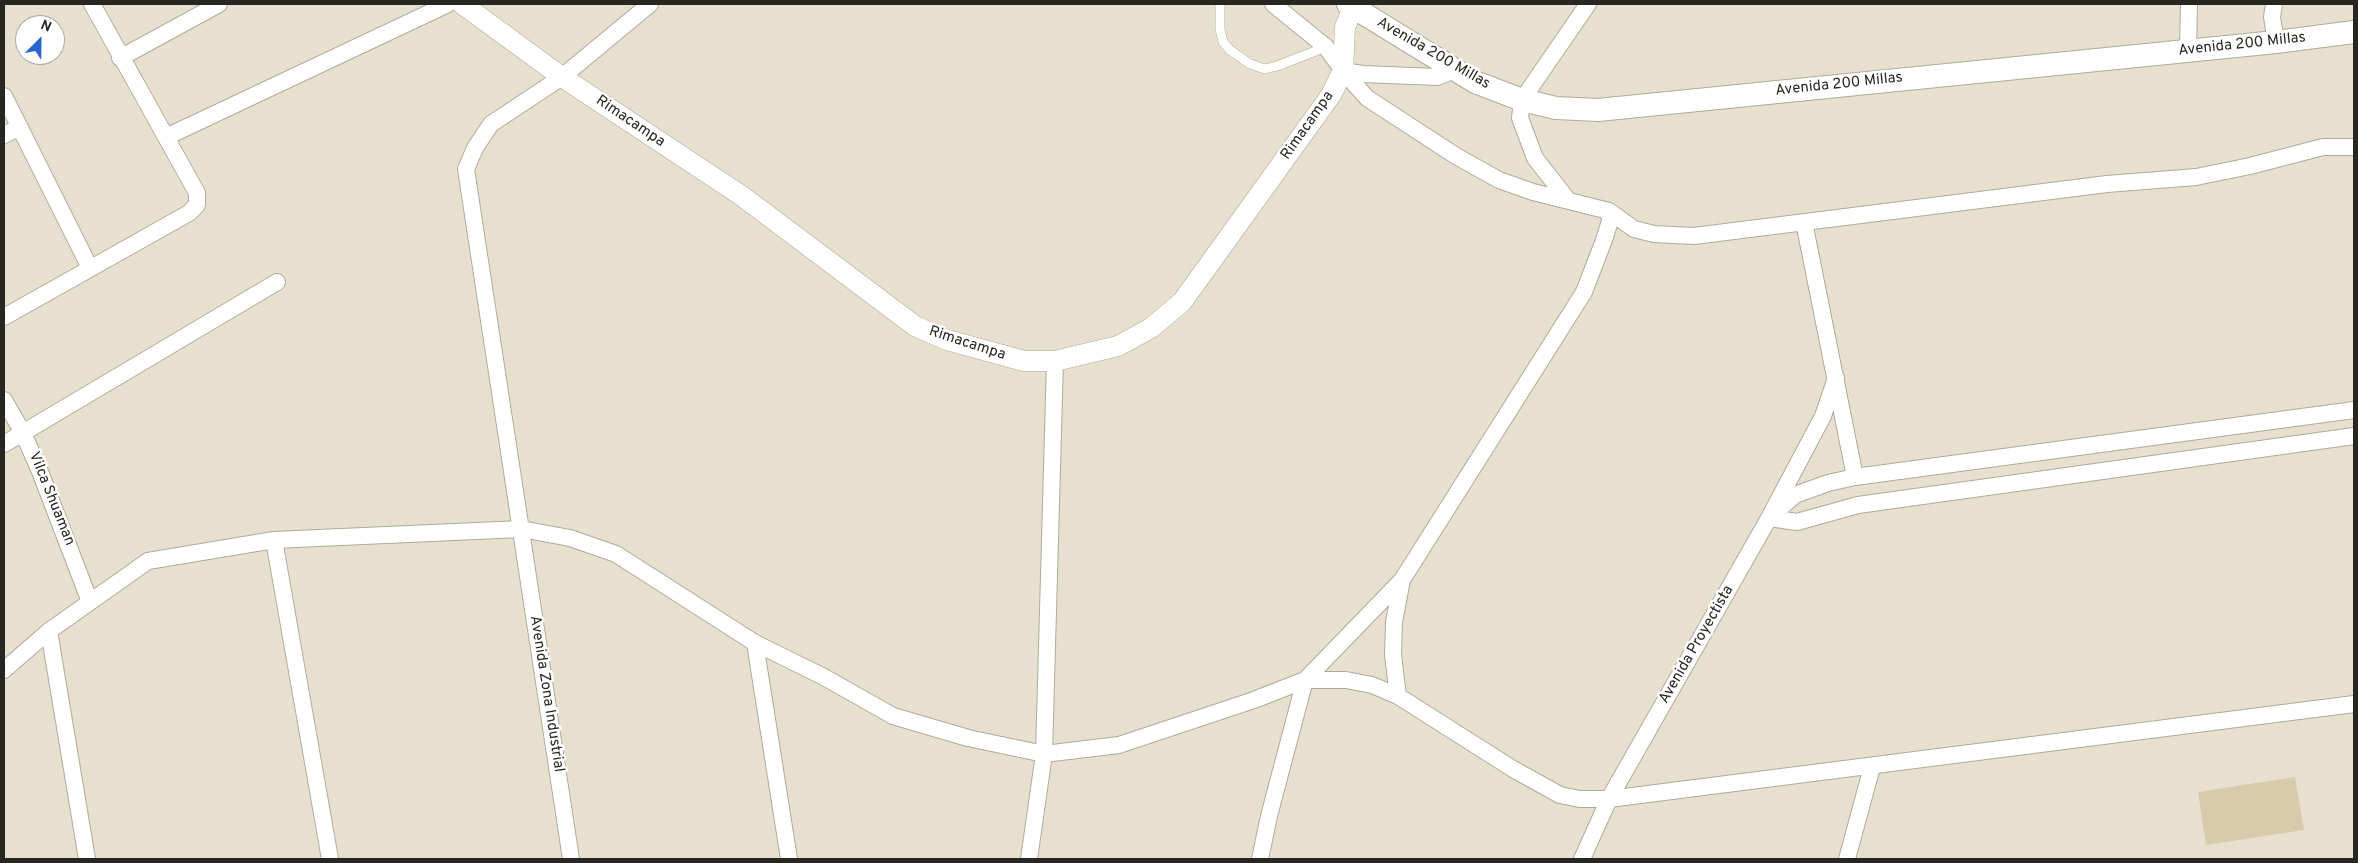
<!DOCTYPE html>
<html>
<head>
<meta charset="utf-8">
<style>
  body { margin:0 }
  #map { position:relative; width:2358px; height:863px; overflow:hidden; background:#e7e0cf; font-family:Overpass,sans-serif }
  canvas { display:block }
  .frame { position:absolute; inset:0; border:5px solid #282620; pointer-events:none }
  .north { position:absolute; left:15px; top:15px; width:50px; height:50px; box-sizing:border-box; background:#fff; border:1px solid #a9a8a6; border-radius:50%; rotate:23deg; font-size:14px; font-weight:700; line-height:20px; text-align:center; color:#282620 }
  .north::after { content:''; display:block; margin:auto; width:18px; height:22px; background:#2965d2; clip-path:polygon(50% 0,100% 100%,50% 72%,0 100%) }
</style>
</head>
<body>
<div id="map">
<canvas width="2358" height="863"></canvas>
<div class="frame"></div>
<div class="north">N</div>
</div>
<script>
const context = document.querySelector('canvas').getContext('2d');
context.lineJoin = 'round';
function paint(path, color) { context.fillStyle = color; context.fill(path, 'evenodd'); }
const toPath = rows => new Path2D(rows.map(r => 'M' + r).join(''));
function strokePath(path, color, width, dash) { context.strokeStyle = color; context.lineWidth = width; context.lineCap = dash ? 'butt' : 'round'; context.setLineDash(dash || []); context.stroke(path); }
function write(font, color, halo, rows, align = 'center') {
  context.font = font + ' Overpass,sans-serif'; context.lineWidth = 5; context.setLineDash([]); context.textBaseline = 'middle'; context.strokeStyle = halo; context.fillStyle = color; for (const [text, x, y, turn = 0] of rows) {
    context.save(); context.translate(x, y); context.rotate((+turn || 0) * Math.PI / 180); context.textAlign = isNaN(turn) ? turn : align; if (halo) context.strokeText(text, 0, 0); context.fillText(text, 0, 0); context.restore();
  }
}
paint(toPath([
  [2295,777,2304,830,2206,845,2198,792]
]), '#d8cbac');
const service = toPath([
  [1220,4,1220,29,1223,42,1230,50,1250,64,1265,69,1277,66,1326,47]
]);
const minor = toPath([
  [1273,4,1326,47,1343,71,1363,74,1437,77,1454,70],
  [2274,4,2272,17,2276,42],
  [2188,50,2189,4],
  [120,58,219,4],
  [1343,71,1367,98,1456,156,1499,180,1533,192,1609,211,1634,229,1654,234,1694,236,2107,184,2196,177,2250,166,2323,147,2354,147],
  [4,96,90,268],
  [4,135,20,127],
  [166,137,448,4],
  [1567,199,1535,158,1520,118,1522,100,1588,4],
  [1804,222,1855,477],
  [4,317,189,213,197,205,197,193,92,4],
  [1836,378,1823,416,1769,518,1797,522,1858,505,2354,436],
  [4,400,23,433,39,469,90,602],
  [4,444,277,282],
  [274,540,330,859],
  [49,631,87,859],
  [755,643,789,859],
  [4,670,49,631,148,561,274,540,521,529,570,538,616,554,755,643,824,677,893,716,968,738,1044,754,1119,745,1254,700,1305,680,1346,680,1372,685,1398,696,1513,769,1560,795,1580,799,1609,799,2354,704],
  [1398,696,1393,655,1394,622,1402,580],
  [571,859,466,169,475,148,491,124,562,77,650,4],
  [1029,859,1044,754,1055,361],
  [1260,859,1269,816,1305,680,1402,580,1584,292,1604,240,1610,221,1609,211],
  [1582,859,1609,799,1769,518,1795,495,1828,483,1855,477,2354,410],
  [1847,859,1872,767]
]);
const tertiary = toPath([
  [462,4,562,77,742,196,915,326,947,340,1024,361,1055,361,1118,346,1151,328,1182,302,1331,95,1343,71,1345,27,1355,4]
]);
const secondary = toPath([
  [1348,4,1475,82,1522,100,1556,108,1598,110,2276,42,2354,32]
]);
strokePath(service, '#b0aa99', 10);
strokePath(minor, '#b0aa99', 18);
strokePath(tertiary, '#b0aa99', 21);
strokePath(secondary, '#b0aa99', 24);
strokePath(service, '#fff', 9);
strokePath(minor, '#fff', 16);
strokePath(tertiary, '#fff', 20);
strokePath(secondary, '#fff', 22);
write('15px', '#282620', '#fff', [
  ["Avenida 200 Millas",2242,45,-6],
  ["Avenida 200 Millas",1433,54,30],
  ["Avenida 200 Millas",1839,85,-6],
  ["Rimacampa",630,122,34],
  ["Rimacampa",1308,126,-55],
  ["Rimacampa",967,344,18],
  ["Vilca Shuaman",51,499,68],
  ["Avenida Proyectista",1697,645,-60],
  ["Avenida Zona Industrial",546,694,81]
]);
</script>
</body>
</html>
